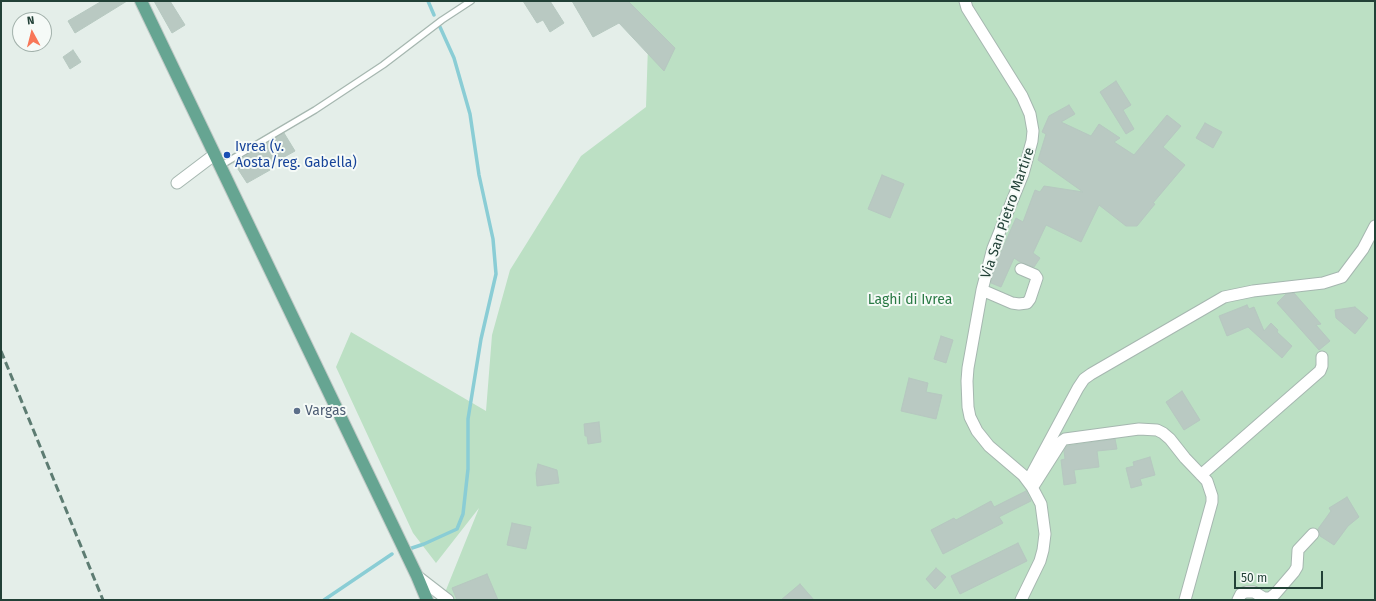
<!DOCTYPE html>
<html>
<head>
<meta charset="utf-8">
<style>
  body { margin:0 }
  #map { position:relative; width:1376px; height:601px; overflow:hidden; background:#e4eee9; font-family:"Fira Sans",sans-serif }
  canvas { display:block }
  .frame { position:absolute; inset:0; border:2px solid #224137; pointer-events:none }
  .north { position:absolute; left:12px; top:12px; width:40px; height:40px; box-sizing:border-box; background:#f5faf7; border:1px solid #a1b0aa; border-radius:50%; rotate:353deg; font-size:11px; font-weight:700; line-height:16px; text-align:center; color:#224137 }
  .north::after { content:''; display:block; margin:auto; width:14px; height:18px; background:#f87758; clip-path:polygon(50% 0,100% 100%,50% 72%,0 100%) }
  .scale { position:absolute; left:1234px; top:571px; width:89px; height:18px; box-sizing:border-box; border:2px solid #224137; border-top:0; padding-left:5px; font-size:12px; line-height:14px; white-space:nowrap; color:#224137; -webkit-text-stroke:3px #f5faf7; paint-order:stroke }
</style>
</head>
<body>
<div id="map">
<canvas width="1376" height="601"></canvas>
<div class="frame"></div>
<div class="north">N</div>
<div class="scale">50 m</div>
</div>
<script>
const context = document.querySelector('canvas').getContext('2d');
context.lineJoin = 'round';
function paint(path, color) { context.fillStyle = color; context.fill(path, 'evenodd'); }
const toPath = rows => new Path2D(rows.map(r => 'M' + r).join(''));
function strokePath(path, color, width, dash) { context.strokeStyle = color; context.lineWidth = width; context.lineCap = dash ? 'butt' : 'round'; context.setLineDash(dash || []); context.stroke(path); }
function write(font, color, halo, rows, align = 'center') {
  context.font = font + ' "Fira Sans",sans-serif'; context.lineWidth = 4; context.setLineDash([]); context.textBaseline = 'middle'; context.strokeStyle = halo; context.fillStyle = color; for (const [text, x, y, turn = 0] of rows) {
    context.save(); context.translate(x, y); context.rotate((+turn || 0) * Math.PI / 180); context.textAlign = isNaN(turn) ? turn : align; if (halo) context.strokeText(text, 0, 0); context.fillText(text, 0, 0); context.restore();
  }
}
paint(toPath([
  [603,1,1375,1,1375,600,449,600,446,590,479,508,436,563,413,533,336,367,351,332,486,411,492,335,510,270,581,156,646,107,648,45]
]), '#bce0c4');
strokePath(toPath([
  [428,1,434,15],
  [409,549,424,544,457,529,463,514,468,469,468,419,481,339,496,274,493,239,479,175,470,114,454,58,440,27],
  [324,600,392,554]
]), '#8acdd5', 3.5);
const building = toPath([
  [102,1,127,1,75,33,68,21,102,1],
  [154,1,170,1,185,25,172,33,154,1],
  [523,1,550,1,564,23,550,32,543,20,537,23,523,1],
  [572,1,628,1,675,48,664,71,619,23,593,37,572,1],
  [73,50,81,62,70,69,63,57,73,50],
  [1116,81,1131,105,1123,110,1134,129,1126,134,1100,92,1116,81],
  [1069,105,1075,114,1061,122,1091,136,1099,124,1120,138,1114,142,1134,155,1167,115,1181,126,1163,147,1185,165,1153,203,1155,204,1137,226,1126,226,1099,205,1081,242,1046,225,1033,253,1040,258,1034,267,1020,262,1014,258,1001,287,991,283,996,263,1016,218,1023,222,1035,190,1040,192,1044,186,1083,192,1038,160,1046,134,1042,132,1049,116,1069,105],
  [1205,123,1222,132,1213,148,1196,138,1205,123],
  [284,133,295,151,268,166,270,170,247,183,234,163,284,133],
  [882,175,904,184,890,218,868,209,882,175],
  [1294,293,1321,324,1316,325,1330,341,1319,350,1277,303,1286,294,1294,293],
  [1247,305,1249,309,1254,307,1264,331,1271,323,1278,330,1277,332,1292,346,1282,358,1248,327,1227,336,1219,316,1247,305],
  [1355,307,1368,318,1355,334,1336,318,1335,310,1355,307],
  [941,336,953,340,946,363,934,359,941,336],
  [909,378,928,383,926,392,942,395,936,419,901,411,909,378],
  [1182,391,1200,420,1184,430,1166,402,1182,391],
  [599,422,601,442,588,444,587,436,585,436,584,424,599,422],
  [1115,439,1117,449,1097,451,1099,467,1074,470,1076,483,1064,485,1061,460,1065,459,1064,451,1067,446,1115,439],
  [1150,457,1155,475,1140,479,1142,485,1131,488,1126,468,1134,466,1133,462,1150,457],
  [538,464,557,470,559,483,537,486,536,473,538,464],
  [1026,491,1031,501,999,517,1003,523,943,554,931,530,954,518,956,520,991,501,994,507,1026,491],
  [1347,497,1359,517,1348,526,1334,545,1320,536,1318,529,1331,511,1329,508,1347,497],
  [512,523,531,527,526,549,507,545,512,523],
  [1018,543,1027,561,960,594,951,576,1018,543],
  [936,568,946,577,935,589,926,579,936,568],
  [487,574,498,600,457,600,452,588,487,574],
  [800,584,814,600,781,600,800,584]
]);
paint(building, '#b9c9c2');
strokePath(building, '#b6c8c0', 1);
const service = toPath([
  [220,166,315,110,383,65,442,20,471,1]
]);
const minor = toPath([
  [965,1,967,8,1022,96,1030,114,1033,131,1032,141,1023,174,993,248,982,290,968,368,967,381,968,407,970,417,977,431,989,446,1023,475,1032,487,1041,504,1045,534,1043,550,1040,561,1021,600],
  [177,183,214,155],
  [982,290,1012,303,1019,304,1027,303,1030,299,1037,278,1035,275,1021,269],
  [1201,475,1320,371,1322,366,1322,357],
  [1028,481,1078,388,1084,379,1091,374,1224,297,1253,291,1323,283,1342,277,1363,249,1375,226],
  [1034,485,1062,441,1065,439,1139,429,1157,430,1163,433,1170,439,1185,458,1207,481,1212,496,1212,502,1185,600],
  [417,576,448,600],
  [1238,600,1241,594,1246,592,1254,592,1264,598,1270,598,1275,594,1294,572,1297,567,1298,550,1313,534]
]);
const primary = toPath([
  [141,1,417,576,427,600]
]);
strokePath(service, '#a6b7b0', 8);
strokePath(minor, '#a6b7b0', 13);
strokePath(primary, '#c1cac7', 14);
strokePath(service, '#fff', 5.5);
strokePath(minor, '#fff', 11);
strokePath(primary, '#66a592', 12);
strokePath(toPath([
  [1,351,103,600]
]), '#5d7c72', 3, [8, 4]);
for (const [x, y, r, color] of [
  [227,155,4,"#1a4fb4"],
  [297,411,4,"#5c6f8a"]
]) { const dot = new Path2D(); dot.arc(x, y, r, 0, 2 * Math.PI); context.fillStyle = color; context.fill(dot); strokePath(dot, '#f5faf7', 1.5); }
write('14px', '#164399', '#f5faf7', [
  ["Ivrea (v.",235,147],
  ["Aosta/reg. Gabella)",235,163]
], 'left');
write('14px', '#224137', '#f5faf7', [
  ["Via San Pietro Martire",1008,213,-71]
]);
write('14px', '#2a7a45', '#f5faf7', [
  ["Laghi di Ivrea",910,300]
]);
write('14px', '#4e5e75', '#f5faf7', [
  ["Vargas",305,411]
], 'left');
</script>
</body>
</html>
